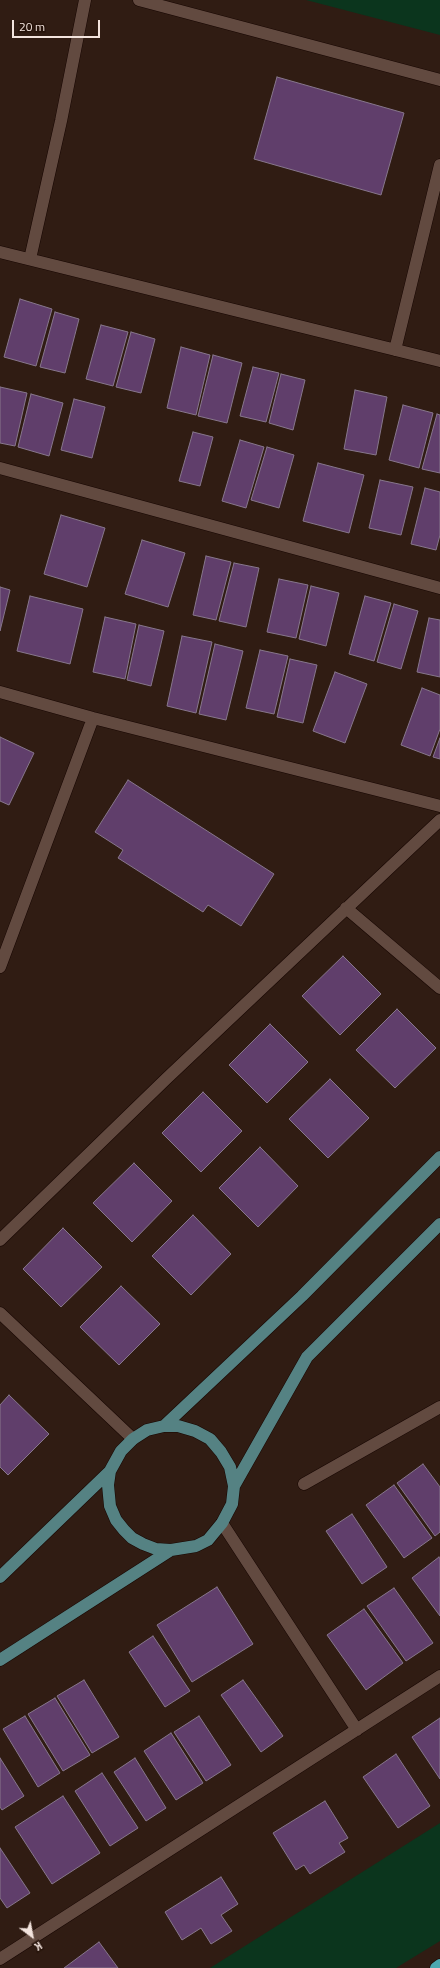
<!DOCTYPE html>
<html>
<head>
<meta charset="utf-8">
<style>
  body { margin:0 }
  #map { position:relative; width:440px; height:1968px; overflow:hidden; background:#301c13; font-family:"Titillium Web",sans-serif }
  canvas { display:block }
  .north { position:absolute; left:12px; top:1916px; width:40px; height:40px; -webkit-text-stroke:3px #26130a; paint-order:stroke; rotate:148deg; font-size:11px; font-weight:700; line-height:16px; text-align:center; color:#f3e4de }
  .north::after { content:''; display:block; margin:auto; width:14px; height:18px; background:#f3e4de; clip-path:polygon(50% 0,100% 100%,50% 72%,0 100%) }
  .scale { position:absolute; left:12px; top:20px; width:88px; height:18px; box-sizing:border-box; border:2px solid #f3e4de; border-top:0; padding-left:5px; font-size:12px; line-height:14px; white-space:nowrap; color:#f3e4de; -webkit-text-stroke:3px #26130a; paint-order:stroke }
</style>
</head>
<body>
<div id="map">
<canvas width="440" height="1968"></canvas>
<div class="north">K</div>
<div class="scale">20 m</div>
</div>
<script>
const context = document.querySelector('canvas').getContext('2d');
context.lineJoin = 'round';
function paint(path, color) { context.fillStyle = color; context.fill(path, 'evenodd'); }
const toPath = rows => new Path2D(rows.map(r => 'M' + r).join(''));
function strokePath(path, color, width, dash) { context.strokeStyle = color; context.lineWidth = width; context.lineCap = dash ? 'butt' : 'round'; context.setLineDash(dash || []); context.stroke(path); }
paint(toPath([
  [306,0,440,0,440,35],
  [440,1823,440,1941,396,1968,210,1968]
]), '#0b351d');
const building = toPath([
  [277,77,404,113,381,195,254,159,277,77],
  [20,299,52,309,36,366,4,357,20,299],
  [55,312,79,319,65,373,40,367,55,312],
  [101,325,128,332,113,386,86,379,101,325],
  [131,332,155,339,141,393,116,387,131,332],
  [181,347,210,355,196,415,167,408,181,347],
  [213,355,242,363,227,423,198,416,213,355],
  [253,367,279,373,266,422,240,416,253,367],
  [281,374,305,380,293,430,269,423,281,374],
  [0,387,27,393,15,446,0,443,0,387],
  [355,390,387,397,376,455,344,449,355,390],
  [31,394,63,403,49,456,18,447,31,394],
  [74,399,105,407,92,458,61,450,74,399],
  [403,405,433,413,419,468,389,460,403,405],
  [437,414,440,415,440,473,422,469,437,414],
  [193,432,213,437,200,486,179,481,193,432],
  [240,440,264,447,246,508,222,501,240,440],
  [267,447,294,455,279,508,251,500,267,447],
  [318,463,364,475,349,533,303,521,318,463],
  [380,480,413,487,401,535,369,528,380,480],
  [425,488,440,492,440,535,436,550,411,544,425,488],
  [61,515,105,528,87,587,44,574,61,515],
  [142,540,185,553,168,607,125,594,142,540],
  [206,556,231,562,216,620,193,615,206,556],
  [234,563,259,568,246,627,219,621,234,563],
  [279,579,308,585,296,638,267,632,279,579],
  [311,586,339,593,326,646,299,639,311,586],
  [0,587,10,590,0,631,0,587],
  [30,596,83,609,70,664,17,651,30,596],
  [365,596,391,603,374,661,349,654,365,596],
  [394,604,418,611,401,669,377,662,394,604],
  [105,617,136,624,125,679,93,672,105,617],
  [429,618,440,620,440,677,417,672,429,618],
  [139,625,164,631,151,686,127,680,139,625],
  [182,636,212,642,196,713,167,706,182,636],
  [215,644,243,651,226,720,199,714,215,644],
  [260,650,288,656,274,714,246,708,260,650],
  [290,659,317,665,303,723,277,717,290,659],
  [335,672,367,684,345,743,313,731,335,672],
  [422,688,440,695,440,729,430,756,401,745,422,688],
  [0,737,34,753,9,805,0,801,0,737],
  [440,738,440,759,433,757,440,738],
  [128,780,274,874,241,926,208,905,203,912,118,858,123,850,95,832,128,780],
  [343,956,381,994,340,1035,302,996,343,956],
  [397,1009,436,1048,395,1088,356,1050,397,1009],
  [270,1024,308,1062,267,1103,229,1065,270,1024],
  [330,1079,369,1118,328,1158,289,1119,330,1079],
  [203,1092,242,1131,201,1172,162,1133,203,1092],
  [260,1147,298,1186,258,1227,219,1188,260,1147],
  [134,1163,172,1201,132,1242,93,1203,134,1163],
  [193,1215,231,1254,191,1295,152,1256,193,1215],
  [63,1228,102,1267,61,1307,23,1269,63,1228],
  [121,1286,160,1324,119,1365,80,1327,121,1286],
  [9,1395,49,1434,8,1475,0,1467,0,1405,9,1395],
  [423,1464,440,1487,440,1532,435,1536,397,1483,423,1464],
  [394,1485,432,1538,404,1558,366,1505,394,1485],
  [352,1514,387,1567,362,1584,326,1531,352,1514],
  [439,1557,440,1559,440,1616,412,1578,439,1557],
  [217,1587,253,1644,192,1682,157,1625,217,1587],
  [394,1588,433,1643,406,1661,367,1606,394,1588],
  [364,1609,403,1663,366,1690,327,1635,364,1609],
  [153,1636,190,1691,165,1707,129,1652,153,1636],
  [84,1680,119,1737,92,1753,57,1696,84,1680],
  [243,1680,283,1736,261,1752,221,1695,243,1680],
  [55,1698,90,1755,63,1771,28,1714,55,1698],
  [25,1716,60,1773,38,1787,3,1729,25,1716],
  [199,1716,231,1765,206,1781,174,1732,199,1716],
  [440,1718,440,1779,412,1737,440,1718],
  [171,1733,203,1783,176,1800,144,1751,171,1733],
  [396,1754,430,1806,398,1828,363,1777,396,1754],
  [0,1758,24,1796,2,1810,0,1807,0,1758],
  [135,1758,166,1808,146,1821,114,1772,135,1758],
  [102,1773,138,1828,110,1846,75,1791,102,1773],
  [63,1796,100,1853,52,1884,15,1827,63,1796],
  [325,1801,348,1838,339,1843,345,1852,310,1874,304,1865,296,1870,273,1833,325,1801],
  [0,1848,30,1893,7,1908,0,1898,0,1848],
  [221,1877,238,1904,221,1915,232,1931,211,1944,201,1928,182,1940,165,1912,221,1877],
  [99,1942,118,1968,64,1968,99,1942]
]);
paint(building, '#603e6b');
strokePath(building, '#87778c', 1);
const minor = toPath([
  [139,0,440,80],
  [0,252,440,361],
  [30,259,61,121,85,0],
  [395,350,440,165],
  [0,468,440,588],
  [0,692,93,718,440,806],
  [346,908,440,988],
  [0,967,93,718],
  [0,1240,166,1079,440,820],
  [0,1313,133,1439],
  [304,1484,440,1407],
  [222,1523,357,1730],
  [0,1959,440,1676]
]);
const major = toPath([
  [164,1426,178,1426,195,1431,210,1439,221,1452,230,1467,234,1486],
  [110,1471,108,1485,110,1506,116,1520,124,1530,132,1538,143,1544,156,1549,171,1550],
  [0,1577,110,1471,121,1451,133,1439,147,1430,164,1426,302,1296,440,1157],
  [0,1660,171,1550,196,1546,208,1540,222,1523,232,1504,234,1486,307,1357,440,1224]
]);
const highway = toPath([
  [436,1968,440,1965]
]);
strokePath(minor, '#170601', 13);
strokePath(major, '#170601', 13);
strokePath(highway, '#170601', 13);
strokePath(minor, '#624a40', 12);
strokePath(major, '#558283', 12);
strokePath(highway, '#4ca8b0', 12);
</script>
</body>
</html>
